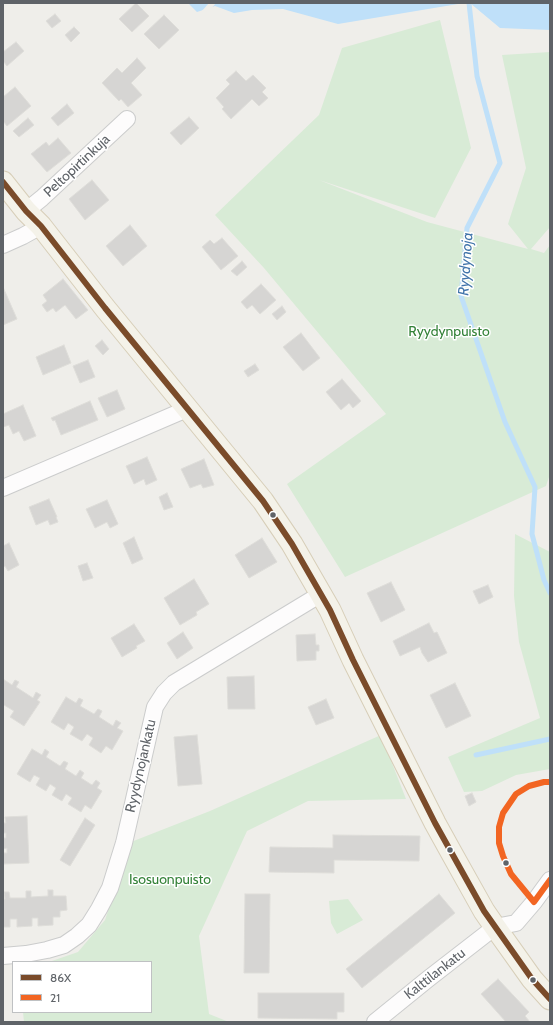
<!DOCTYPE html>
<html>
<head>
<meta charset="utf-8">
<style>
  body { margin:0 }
  #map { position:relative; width:553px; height:1025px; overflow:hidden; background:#efeeea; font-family:Cabin,sans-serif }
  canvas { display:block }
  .frame { position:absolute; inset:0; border:4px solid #5f6368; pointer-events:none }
  .legend { position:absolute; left:12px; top:961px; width:140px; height:52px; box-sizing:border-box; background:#fff; border:1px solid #bfc1c3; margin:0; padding:5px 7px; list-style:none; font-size:12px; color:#5f6368 }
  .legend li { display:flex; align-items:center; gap:8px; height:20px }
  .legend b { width:20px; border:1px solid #bfc1c3 }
</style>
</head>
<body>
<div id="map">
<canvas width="553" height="1025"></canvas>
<div class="frame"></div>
<ul class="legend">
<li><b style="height:5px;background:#7a4b2a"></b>86X</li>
<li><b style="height:5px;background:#f26522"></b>21</li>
</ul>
</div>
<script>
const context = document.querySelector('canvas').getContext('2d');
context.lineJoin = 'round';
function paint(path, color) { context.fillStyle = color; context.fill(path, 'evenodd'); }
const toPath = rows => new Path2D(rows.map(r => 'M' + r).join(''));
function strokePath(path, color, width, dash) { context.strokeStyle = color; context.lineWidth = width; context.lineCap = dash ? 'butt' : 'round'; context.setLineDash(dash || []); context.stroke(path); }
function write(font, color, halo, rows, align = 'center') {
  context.font = font + ' Cabin,sans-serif'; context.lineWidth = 3; context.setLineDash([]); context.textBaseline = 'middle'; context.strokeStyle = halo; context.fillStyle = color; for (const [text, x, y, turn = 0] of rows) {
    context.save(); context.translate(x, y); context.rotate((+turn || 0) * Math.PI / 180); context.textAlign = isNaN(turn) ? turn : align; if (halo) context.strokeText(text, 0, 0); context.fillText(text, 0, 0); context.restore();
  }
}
paint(toPath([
  [440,20,471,148,435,218,319,180,427,222,528,249,508,224,526,168,502,55,550,52,550,227,531,249,544,253,550,245,550,474,546,486,345,577,287,484,386,414,264,268,215,215,319,115,342,48],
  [515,534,550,552,550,769,516,775,482,791,464,792,448,757,540,718,519,642,514,596],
  [381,735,406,799,308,801,247,831,199,936,209,1014,229,1022,24,1022,23,1012,151,1012,151,962,49,962,78,952,105,920,131,842,210,811],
  [348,899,363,920,337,934,331,923,329,901]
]), '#d8ebd6');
paint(toPath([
  [188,3,464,3,338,24,283,9,252,10,234,13,215,6,197,12],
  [470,3,550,3,550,30,500,28]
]), '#bfe0f9');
paint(toPath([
  [209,3,216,3,210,10,202,13,201,12]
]), '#efeeea');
strokePath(toPath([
  [469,3,477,76,500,163,467,228,461,296,505,422,535,487,532,534,544,580,550,593],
  [476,755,550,739]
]), '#bfe0f9', 5);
const building = toPath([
  [136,3,149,16,132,32,119,19,136,3],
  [55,14,61,21,52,28,46,21,55,14],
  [164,15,179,30,159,49,144,34,164,15],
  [74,27,80,33,71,42,65,35,74,27],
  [16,42,24,51,7,66,3,61,3,52,16,42],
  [137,58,146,68,131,83,142,95,128,107,121,99,119,101,102,83,117,68,122,73,137,58],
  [236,71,246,81,253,75,266,88,262,92,268,98,259,106,252,99,231,119,222,109,224,107,216,98,230,84,226,80,236,71],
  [15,87,31,106,7,126,3,121,3,97,15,87],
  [67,104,74,113,58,126,51,118,67,104],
  [189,117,199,128,181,145,170,133,189,117],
  [28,118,34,125,19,137,13,131,28,118],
  [58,138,71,153,47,172,31,154,46,142,49,146,58,138],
  [92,180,109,200,85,220,69,199,92,180],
  [130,225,147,246,123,266,106,246,130,225],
  [222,238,238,256,221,270,202,247,210,240,214,244,222,238],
  [242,261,247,267,237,276,231,271,242,261],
  [63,279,88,310,76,319,65,305,56,312,53,308,47,312,42,305,47,301,43,295,63,279],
  [261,284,276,300,260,314,252,305,247,309,241,302,261,284],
  [3,287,17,319,3,325,3,287],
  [282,306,286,312,277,320,272,314,282,306],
  [301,333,320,358,303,371,283,347,301,333],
  [102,340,109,349,103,355,95,346,102,340],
  [64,345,71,363,43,375,36,357,64,345],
  [88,360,95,377,80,383,73,366,88,360],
  [255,364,259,370,248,377,244,371,255,364],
  [342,379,361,401,353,408,349,403,341,410,326,392,342,379],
  [117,390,125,409,107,417,98,398,117,390],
  [90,401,98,420,61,435,55,420,53,421,51,418,90,401],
  [23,405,36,436,24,441,19,431,13,434,9,425,3,427,3,414,23,405],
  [147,457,157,480,146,485,144,479,134,484,126,466,147,457],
  [204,459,214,485,203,488,201,484,190,488,181,469,204,459],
  [167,493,173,507,164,510,159,497,167,493],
  [49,499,57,517,56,517,58,522,50,525,48,520,36,525,29,507,49,499],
  [107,500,118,524,110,528,107,522,95,528,86,509,107,500],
  [134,537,143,559,132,564,123,543,134,537],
  [262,538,277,562,249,578,235,555,262,538],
  [9,543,19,565,8,571,5,566,3,567,3,546,9,543],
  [87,563,93,578,83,581,78,566,87,563],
  [194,579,209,604,196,612,197,615,180,625,164,598,194,579],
  [391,582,405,610,381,622,367,593,391,582],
  [488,585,493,597,479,604,473,591,488,585],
  [429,623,434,633,437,632,447,653,428,662,422,653,420,647,400,656,393,641,429,623],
  [134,624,145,641,136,646,137,648,122,657,111,638,134,624],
  [183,632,193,648,177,659,167,643,183,632],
  [315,634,316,645,319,645,319,651,316,651,316,660,297,661,296,635,315,634],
  [254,676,255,709,228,709,227,677,254,676],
  [3,679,12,685,15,680,19,682,16,687,33,698,36,692,41,695,37,700,40,702,24,726,10,717,14,711,4,705,3,706,3,679],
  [455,683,471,716,446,728,430,695,455,683],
  [66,697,76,703,79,698,83,700,80,706,94,714,98,709,102,711,99,717,113,726,116,720,121,723,117,728,123,731,112,750,106,746,101,753,89,745,93,738,87,734,82,741,70,734,74,727,68,723,64,730,51,722,66,697],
  [326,699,334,718,316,725,308,707,326,699],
  [197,735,202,784,178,786,174,737,197,735],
  [32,749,42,755,45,749,49,752,46,757,60,766,64,761,68,763,65,769,76,776,80,770,84,773,81,778,92,785,96,780,100,783,97,788,102,791,91,809,85,805,81,812,68,804,72,798,66,794,62,801,52,795,56,788,50,784,46,791,36,785,40,778,34,775,30,782,17,774,32,749],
  [472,793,476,802,469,806,465,796,472,793],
  [27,816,29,863,3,864,3,853,7,853,7,848,3,849,3,838,6,838,6,833,3,833,3,823,6,823,5,817,27,816],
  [85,818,95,825,70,866,60,860,85,818],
  [333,835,420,836,419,861,334,860,334,873,269,872,270,847,333,848,333,835],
  [48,890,53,890,53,896,66,896,67,910,60,911,60,917,53,917,53,925,38,926,38,918,32,918,32,926,17,927,17,919,10,919,10,927,3,927,3,899,5,899,4,892,9,892,10,898,26,898,26,891,31,891,31,897,48,896,48,890],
  [245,894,270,894,269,973,244,973,245,894],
  [439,894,455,913,362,988,346,969,439,894],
  [498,979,529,1012,525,1016,530,1022,506,1022,481,994,498,979],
  [258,993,344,993,344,1012,337,1012,337,1019,258,1018,258,993]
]);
paint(building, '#d6d5d3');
strokePath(building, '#deddd9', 1);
const minor = toPath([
  [26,211,42,198,127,119],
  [3,245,23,236,41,226],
  [3,488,187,409],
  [3,956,26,954,47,950,64,945,77,936,89,925,99,909,110,888,124,843,155,707,164,693,174,683,321,594],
  [375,1022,428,979,495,927,516,923,534,902,550,880]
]);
const major = toPath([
  [3,182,26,211,41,226,105,308,263,501,292,544,330,610,353,660,435,823,451,852,484,911,495,927,532,979,550,999]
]);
strokePath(minor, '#cbcccc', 18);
strokePath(major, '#d7ceb8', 23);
strokePath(minor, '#fdfcfc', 16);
strokePath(major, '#f4f2e9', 21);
strokePath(toPath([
  [3,182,26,211,41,226,105,308,263,501,292,544,330,610,353,660,435,823,484,911,532,979,550,999]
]), '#7a4b2a', 6);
strokePath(toPath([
  [550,782,544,782,529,786,516,794,503,813,499,827,499,843,503,856,511,874,534,902,550,880]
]), '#f26522', 6);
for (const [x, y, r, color] of [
  [273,515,3.5,"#5f6368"],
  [450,850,3.5,"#5f6368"],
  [506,863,3.5,"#5f6368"],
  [533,980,3.5,"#5f6368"]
]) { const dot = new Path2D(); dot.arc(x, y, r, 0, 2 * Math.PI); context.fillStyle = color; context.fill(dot); strokePath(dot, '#fff', 1.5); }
write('14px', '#5f6368', '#fff', [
  ["Peltopirtinkuja",77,166,-43],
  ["Ryydynojankatu",141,766,-77],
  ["Kalttilankatu",435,974,-38]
]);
write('14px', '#348238', '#fff', [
  ["Ryydynpuisto",449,332],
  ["Isosuonpuisto",170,880]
]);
write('italic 15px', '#4174aa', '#fff', [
  ["Ryydynoja",466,264,-86]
]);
</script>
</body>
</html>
